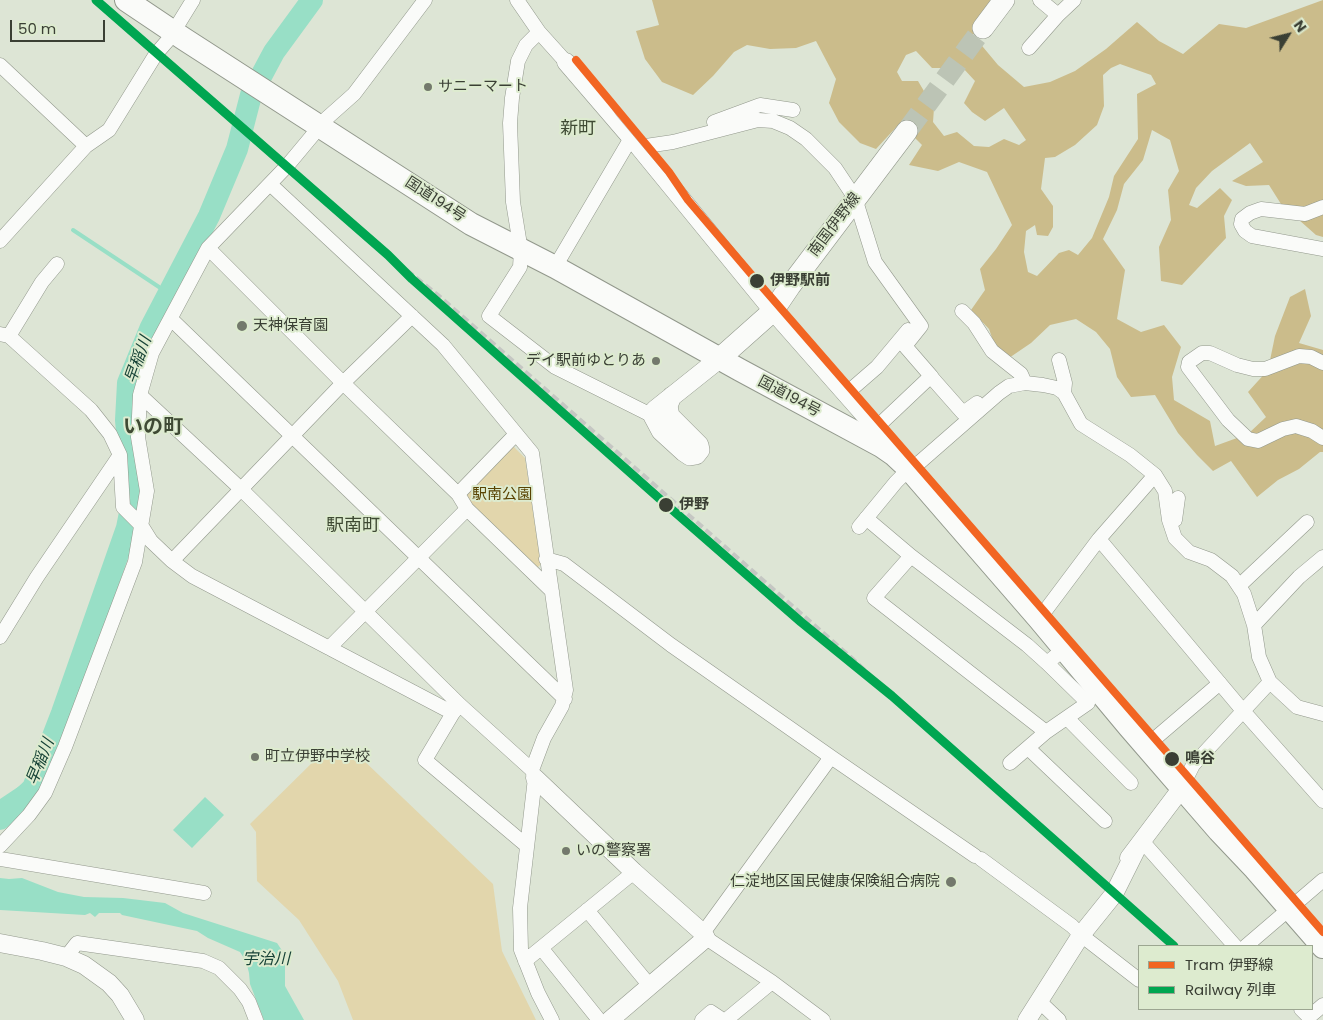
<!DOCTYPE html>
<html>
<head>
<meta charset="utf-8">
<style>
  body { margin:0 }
  #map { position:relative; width:1323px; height:1020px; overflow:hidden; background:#dde5d5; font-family:Poppins,"Noto Sans JP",sans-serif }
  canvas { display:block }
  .legend { position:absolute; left:1138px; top:945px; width:175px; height:65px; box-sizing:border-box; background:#ddebcf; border:1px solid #9ca691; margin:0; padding:6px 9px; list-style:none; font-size:15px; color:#3a3f34 }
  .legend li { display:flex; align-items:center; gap:10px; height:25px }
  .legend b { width:25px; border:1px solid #9ca691 }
  .north { position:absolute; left:1263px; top:10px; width:50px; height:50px; -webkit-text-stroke:4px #ddebcf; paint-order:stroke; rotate:54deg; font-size:14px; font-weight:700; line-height:20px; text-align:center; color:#3a3f34 }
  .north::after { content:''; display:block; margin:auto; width:18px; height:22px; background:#3a3f34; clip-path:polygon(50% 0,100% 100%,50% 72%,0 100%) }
  .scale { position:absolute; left:10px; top:20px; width:95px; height:22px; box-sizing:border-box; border:2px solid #3a3f34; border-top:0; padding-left:6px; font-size:15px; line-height:18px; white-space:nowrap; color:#3a3f34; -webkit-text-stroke:4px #ddebcf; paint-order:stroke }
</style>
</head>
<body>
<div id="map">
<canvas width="1323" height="1020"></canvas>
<ul class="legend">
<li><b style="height:6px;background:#f26522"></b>Tram 伊野線</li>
<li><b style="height:6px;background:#00a651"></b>Railway 列車</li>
</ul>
<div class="north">N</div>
<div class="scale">50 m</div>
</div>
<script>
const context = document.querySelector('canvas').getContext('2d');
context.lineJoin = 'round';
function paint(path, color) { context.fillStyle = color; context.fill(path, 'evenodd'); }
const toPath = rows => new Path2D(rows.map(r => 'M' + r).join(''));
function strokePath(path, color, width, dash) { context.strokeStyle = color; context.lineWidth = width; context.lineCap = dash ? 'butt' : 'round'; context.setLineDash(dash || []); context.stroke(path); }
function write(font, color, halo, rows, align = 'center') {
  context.font = font + ' Poppins,"Noto Sans JP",sans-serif'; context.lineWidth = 4; context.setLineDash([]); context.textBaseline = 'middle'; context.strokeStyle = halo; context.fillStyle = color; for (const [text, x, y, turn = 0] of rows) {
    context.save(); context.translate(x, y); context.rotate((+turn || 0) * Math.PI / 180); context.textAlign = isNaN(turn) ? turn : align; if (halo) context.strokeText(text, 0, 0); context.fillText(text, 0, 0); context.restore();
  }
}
paint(toPath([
  [513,446,525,458,541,564,536,569,466,499,467,491],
  [323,752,358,755,493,884,502,951,536,1020,353,1020,338,981,299,920,257,881,256,832,250,824]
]), '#e2d6ac');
paint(toPath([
  [652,0,994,0,973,35,998,65,1024,87,1050,82,1075,71,1106,49,1137,22,1159,41,1183,54,1219,24,1246,28,1323,0,1323,237,1316,235,1281,204,1269,185,1246,186,1232,181,1263,162,1250,143,1212,171,1196,188,1189,205,1197,208,1220,188,1232,200,1224,216,1226,238,1182,285,1161,281,1159,247,1171,220,1168,190,1179,171,1170,140,1152,130,1143,160,1124,184,1117,210,1103,239,1125,270,1117,319,1141,332,1164,325,1181,347,1172,377,1174,400,1210,421,1215,446,1248,434,1266,417,1248,392,1268,370,1275,336,1290,297,1305,289,1311,316,1299,343,1323,350,1323,452,1320,452,1299,469,1278,480,1257,497,1231,461,1213,471,1197,455,1178,433,1155,395,1131,397,1117,377,1110,349,1096,332,1076,319,1050,325,1031,343,1006,360,996,349,989,329,971,310,985,290,980,269,996,249,1012,225,987,172,959,162,938,171,909,165,922,145,900,123,876,149,860,143,839,122,829,103,836,79,816,41,796,48,770,49,747,45,734,52,713,76,693,95,662,82,645,59,636,31,659,25],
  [916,51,932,68,963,68,975,81,964,103,972,112,985,121,1004,108,1026,140,1019,145,1004,139,989,147,974,146,957,132,944,136,933,122,934,108,918,81,902,81,897,72,906,55],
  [1120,64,1151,75,1156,84,1137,94,1138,139,1114,176,1109,197,1092,238,1078,255,1069,250,1059,253,1037,276,1028,272,1024,252,1026,231,1035,225,1037,235,1048,236,1053,227,1053,206,1041,189,1045,158,1055,157,1075,145,1097,125,1104,106,1103,75,1111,68]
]), '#cbbc8b');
paint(toPath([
  [33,777,33,800,0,828,0,799],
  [205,797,224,815,192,848,173,830],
  [0,878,9,879,22,878,58,892,84,897,123,898,165,903,183,913,277,943,285,955,285,986,304,1020,264,1020,250,984,249,973,246,961,240,952,208,938,197,931,122,915,120,913,99,913,95,917,90,913,85,915,0,910]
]), '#98dfc6');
strokePath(toPath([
  [73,230,159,287]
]), '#98dfc6', 4);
strokePath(toPath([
  [0,819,33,788,62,713,127,528,133,498,126,420,128,383,151,327,209,216,237,149,251,95,274,52,312,0]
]), '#98dfc6', 22);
strokePath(toPath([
  [907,131,983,28]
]), '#bcc4b5', 21, [21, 11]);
const minor = toPath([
  [517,0,539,32,566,62],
  [1040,0,1058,15],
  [539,32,526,45,518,61,512,98,510,123,513,202,521,251,520,267,489,316,555,367,653,416],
  [1029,48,1058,15,1074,0],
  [0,65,86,146],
  [714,122,760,105,793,110],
  [639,147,673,142,758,120,773,121,790,128,806,139,835,168,855,198,875,262,921,326,905,346,931,376,876,428],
  [270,184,443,345,532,453,566,690,562,706,544,738,532,770],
  [1323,207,1305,214,1261,209,1250,213,1242,219,1241,224,1245,231,1252,236,1323,249],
  [0,241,86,146,109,130,156,54,169,39,193,0],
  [208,248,343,383,458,494,467,509,552,591],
  [555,267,631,138],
  [962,311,974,323,992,351,1021,374,1025,383],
  [171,319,565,699],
  [0,334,9,336,91,410,110,434,120,455,123,507,141,525,151,541,172,561,192,576,453,713],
  [9,336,42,282,57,264],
  [1059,360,1065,383,1064,393],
  [1323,363,1311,357,1299,356,1265,369,1253,369,1237,365,1210,353,1202,353,1189,362,1188,367,1228,420,1248,439,1258,441,1283,429,1296,426,1312,431,1323,438],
  [931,376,933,379,963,413,977,403],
  [847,393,877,367,908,330],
  [140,395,242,490,460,705,532,770,535,778,520,908,521,950,538,993,552,1020],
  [458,494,516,434],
  [866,518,911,556],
  [1175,520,1178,498],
  [859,527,896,482,909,469,920,462,999,393,1009,386,1025,383,1043,385,1057,388,1064,393,1081,424,1130,455,1155,475,1165,491,1169,520,1175,538,1189,552,1211,560,1232,576,1244,594,1254,625,1259,657,1270,682,1297,707,1323,714],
  [1099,539,1244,712,1323,801],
  [546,559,564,564,671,645,831,757,703,933],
  [172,561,343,383,412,316],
  [1239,586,1307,522],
  [1039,619,1099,539,1155,475],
  [1254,625,1299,577,1323,557],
  [0,637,37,577,120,455],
  [329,648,467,509],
  [1047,663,1027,645,911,556,874,598,1046,732,1088,703,1047,663,1064,649],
  [458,707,453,713,425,760,527,846],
  [1067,718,1131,783],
  [1145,747,1220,683],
  [1028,748,1105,821],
  [831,757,975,856],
  [1010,763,1046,732],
  [1181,789,1193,765,1270,682],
  [1142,841,1235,946],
  [0,846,29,815,45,793,65,747,135,562,147,491,138,437,140,395,152,353,208,248,287,166,327,118,354,94,425,0],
  [0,859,204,893],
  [981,859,1072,926,1081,935,1139,980],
  [587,910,650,986],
  [706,938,772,982,823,1020],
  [1246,946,1323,880],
  [542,949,599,1020],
  [66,957,77,943,203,961,219,968,240,989,249,1002,256,1020],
  [525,961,634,872],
  [1040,1002,1059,1020],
  [1301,1009,1309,1017,1323,1005],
  [702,1020,711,1012,723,1020],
  [726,1020,772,982]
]);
const tertiary = toPath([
  [566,62,639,147,773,311,876,428,881,446],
  [535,778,634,872,703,933,706,938,610,1020],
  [1129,858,1181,789],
  [0,943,42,951,66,957,84,965,109,983,120,995,135,1020],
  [1027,1020,1081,935,1114,894,1136,850]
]);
const secondary = toPath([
  [672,396,668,406,670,416,699,445,700,450,696,455,690,456,684,452,661,431,653,416,655,410,719,359]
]);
const primary = toPath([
  [983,28,1004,0],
  [719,359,773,311,790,286,907,131]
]);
const trunk = toPath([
  [126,0,184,39,471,224,555,267,740,370,881,446,894,455,909,469,1039,619,1129,727,1219,831,1255,869,1323,947]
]);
strokePath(minor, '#92988c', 15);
strokePath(tertiary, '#92988c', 19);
strokePath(secondary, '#92988c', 20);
strokePath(primary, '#92988c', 22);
strokePath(trunk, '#92988c', 24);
strokePath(minor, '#fafbf9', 14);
strokePath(tertiary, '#fafbf9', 18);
strokePath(secondary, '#fafbf9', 19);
strokePath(primary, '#fafbf9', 21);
strokePath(trunk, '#fafbf9', 22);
strokePath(toPath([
  [596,85,617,116,688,200]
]), '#c5c7c3', 1);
strokePath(toPath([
  [388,255,438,295,853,659,892,696]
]), '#c5c7c3', 4, [8, 4]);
strokePath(toPath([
  [96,0,388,255,412,279,661,500,801,622,892,696,1174,946]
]), '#00a651', 9);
strokePath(toPath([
  [576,60,669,172,688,200,757,281,1323,932]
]), '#f26522', 8);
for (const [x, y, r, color] of [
  [428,87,5,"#73796c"],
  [757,281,8,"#3a3f34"],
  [242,326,6,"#73796c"],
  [656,361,5,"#73796c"],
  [666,505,8,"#3a3f34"],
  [255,757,5,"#73796c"],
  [1172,759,8,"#3a3f34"],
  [566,851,5,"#73796c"],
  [951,882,6,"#73796c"]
]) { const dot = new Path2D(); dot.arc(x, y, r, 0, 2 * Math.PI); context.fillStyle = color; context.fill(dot); strokePath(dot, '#ddebcf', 2); }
write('15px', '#3a3f34', '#ddebcf', [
  ["サニーマート",438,87],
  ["天神保育園",253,326],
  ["デイ駅前ゆとりあ",646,361,"right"],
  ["町立伊野中学校",265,757],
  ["いの警察署",576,851],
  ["仁淀地区国民健康保険組合病院",940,882,"right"]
], 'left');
write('15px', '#3a3f34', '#ddebcf', [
  ["国道194号",435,200,33],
  ["南国伊野線",835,225,-53],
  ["国道194号",789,397,28]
]);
write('bold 15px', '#3a3f34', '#ddebcf', [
  ["伊野駅前",770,281],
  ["伊野",679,505],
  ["鳴谷",1185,759]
], 'left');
write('15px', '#594302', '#ddebcf', [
  ["駅南公園",502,495]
]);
write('italic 16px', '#164236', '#ddebcf', [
  ["早稲川",139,360,-70],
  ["早稲川",41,762,-68],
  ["宇治川",266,960]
]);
write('18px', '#3f4a34', '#ddebcf', [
  ["新町",578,129],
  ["駅南町",353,526]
]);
write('bold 20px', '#3f4a34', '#ddebcf', [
  ["いの町",153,428]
]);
</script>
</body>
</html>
